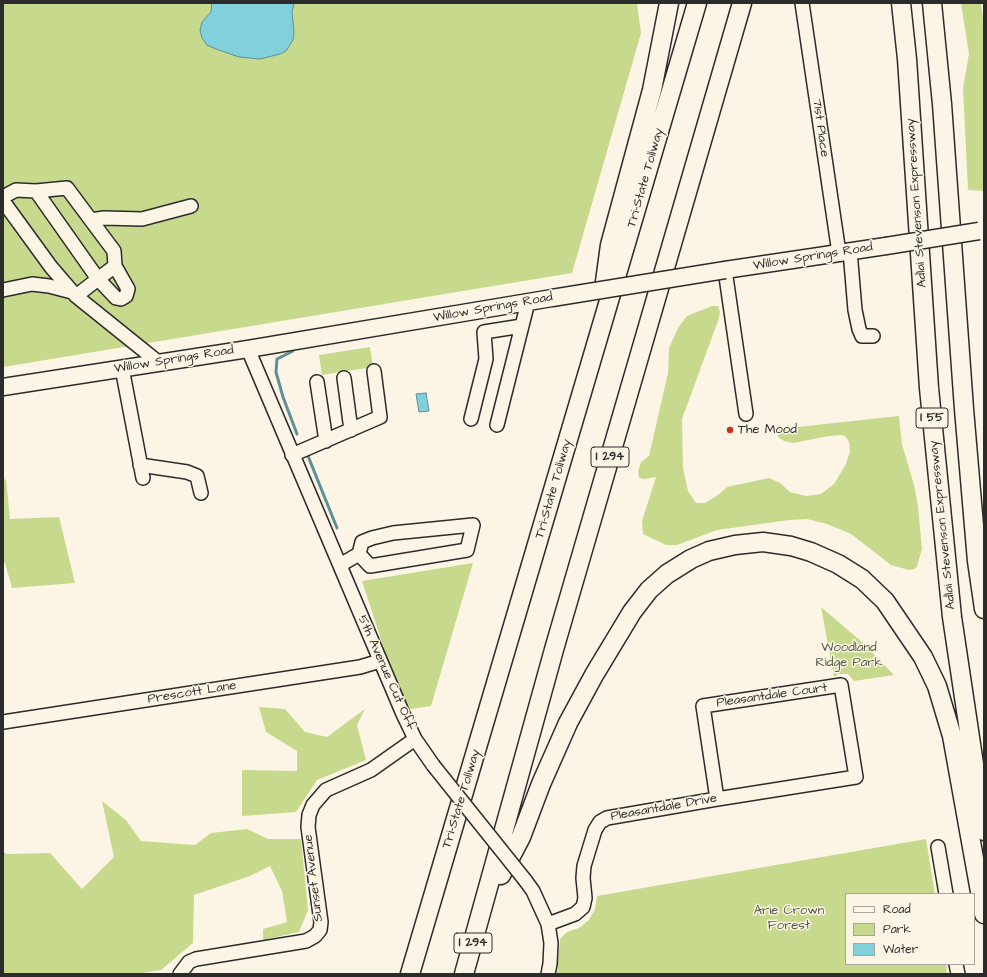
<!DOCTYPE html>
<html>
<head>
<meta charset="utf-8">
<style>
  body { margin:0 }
  #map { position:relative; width:987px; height:977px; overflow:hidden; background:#fcf5e5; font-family:"Architects Daughter",sans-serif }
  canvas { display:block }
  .frame { position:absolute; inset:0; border:4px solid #2b2b2b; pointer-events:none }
  .legend { position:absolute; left:845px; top:893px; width:130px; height:72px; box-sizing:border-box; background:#fcf5e5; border:1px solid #a8a49b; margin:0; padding:5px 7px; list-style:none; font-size:12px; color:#2b2b2b }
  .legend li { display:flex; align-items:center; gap:8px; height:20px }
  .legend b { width:20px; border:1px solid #a8a49b }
</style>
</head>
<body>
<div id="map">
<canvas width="987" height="977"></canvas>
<div class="frame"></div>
<ul class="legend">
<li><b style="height:5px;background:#fcf5e5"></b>Road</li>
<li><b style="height:11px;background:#c7d98d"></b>Park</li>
<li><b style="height:11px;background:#81d1dd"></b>Water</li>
</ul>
</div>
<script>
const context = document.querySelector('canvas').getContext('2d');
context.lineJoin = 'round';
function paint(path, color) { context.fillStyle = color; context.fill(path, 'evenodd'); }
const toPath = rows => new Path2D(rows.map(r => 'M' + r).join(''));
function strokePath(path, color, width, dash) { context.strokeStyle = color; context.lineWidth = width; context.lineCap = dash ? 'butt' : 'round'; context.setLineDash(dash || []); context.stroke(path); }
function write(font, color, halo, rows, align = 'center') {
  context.font = font + ' "Architects Daughter",sans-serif'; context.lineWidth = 3; context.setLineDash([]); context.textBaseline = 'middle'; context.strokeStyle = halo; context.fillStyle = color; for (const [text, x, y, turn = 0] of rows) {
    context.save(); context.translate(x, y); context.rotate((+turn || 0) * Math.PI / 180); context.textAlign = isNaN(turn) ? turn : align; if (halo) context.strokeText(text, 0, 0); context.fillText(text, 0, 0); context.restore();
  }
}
paint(toPath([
  [3,3,637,3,641,33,572,273,3,367],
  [961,3,981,3,984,27,984,191,968,190,963,88,969,54],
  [712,306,718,306,720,312,718,321,682,419,683,468,688,491,696,503,705,503,718,495,727,487,769,478,780,483,790,492,806,496,821,494,834,484,846,464,850,451,849,442,846,437,842,435,829,436,793,443,784,441,778,437,779,429,899,416,902,444,914,485,918,506,922,549,917,566,915,569,909,570,891,565,851,534,827,524,807,519,789,520,717,530,677,545,666,545,643,534,642,521,656,477,645,479,639,478,638,472,641,462,649,456,668,373,669,348,678,328,687,316],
  [370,347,373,367,322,375,319,355],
  [6,479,10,519,59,517,75,583,12,588,5,563,3,563,3,480],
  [473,563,431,706,404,710,362,581],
  [821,607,862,642,894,675,854,681,848,674,838,674,834,677],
  [259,707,285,709,305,732,327,737,365,709,357,725,366,760,317,780,296,812,242,816,242,770,297,771,297,751,266,732],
  [102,801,126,820,141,841,195,845,211,833,247,829,268,839,301,839,308,910,299,932,263,940,263,929,287,922,282,891,270,866,250,876,194,895,193,943,161,970,136,974,3,974,3,852,7,854,50,853,82,889,114,857],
  [926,839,935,894,846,894,846,964,946,964,947,974,557,974,560,939,567,932,579,928,589,920,595,909,597,896]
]), '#c7d98d');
const water = toPath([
  [212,3,294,3,292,12,294,32,293,40,286,51,280,54,260,59,239,57,216,49,207,45,202,38,200,30,202,22,211,12,212,3],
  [426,393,429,411,419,412,416,394,426,393]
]);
paint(water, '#81d1dd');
strokePath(water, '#5f8f96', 1);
strokePath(toPath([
  [293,351,277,359,276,372,283,397,297,434],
  [308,456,337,528]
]), '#5f8f96', 3);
const minor = toPath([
  [802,3,839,253],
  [3,197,16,190,36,191],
  [3,201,51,267,76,296,158,362],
  [91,220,104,218,142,219,191,206],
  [850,251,855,310,859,329,862,336,873,336],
  [725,270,746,414],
  [3,290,32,284,49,286,72,292],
  [76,296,98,279,115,266,114,251,67,188,36,191,98,279,116,298,121,299,126,296,128,289,115,266],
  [248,349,403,714,415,739,433,765],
  [122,368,143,478],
  [344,378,351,430],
  [317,382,326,441],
  [471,419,486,359,484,332,522,326],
  [497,425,528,302],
  [292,455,380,417,374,371],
  [140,465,187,472,197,476,201,493],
  [340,565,359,554,362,542,372,538,393,533,473,525,467,550,370,566,359,554],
  [3,722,360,667,380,661],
  [938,847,946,894],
  [525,880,533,891,548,924,551,943,550,964,548,974],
  [548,924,575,914,583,907,585,898,583,878,584,866,595,830,600,822,607,818,717,799,856,777,841,685,703,706,717,799],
  [956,964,958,974],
  [180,974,189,962,196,959,306,941,315,936,320,930,321,922,308,827,309,815,313,805,326,790,371,770,415,739]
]);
const major = toPath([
  [725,270,886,246],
  [3,387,248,349,552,298]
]);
const highway = toPath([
  [901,3,907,59,929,388,952,617,984,831],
  [932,3,942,104,964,409,977,561,984,609],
  [604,289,610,245,652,90,669,3],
  [501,875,521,837,541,784,568,723,594,675,632,612,649,590,667,574,691,559,709,551,735,545,763,542,791,546,811,552,838,564,862,579,885,601,923,657,937,686,952,736,984,914],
  [410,974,697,3],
  [464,974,555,646,742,3]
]);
strokePath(minor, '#2b2b2b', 16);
strokePath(major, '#2b2b2b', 19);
strokePath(highway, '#2b2b2b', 21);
strokePath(minor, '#fcf5e5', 13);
strokePath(major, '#fcf5e5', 16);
strokePath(highway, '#fcf5e5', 18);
const minorBridge = toPath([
  [433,765,525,880]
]);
const majorBridge = toPath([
  [886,246,979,231],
  [552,298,725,270]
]);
strokePath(minorBridge, '#2b2b2b', 16, []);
strokePath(majorBridge, '#2b2b2b', 19, []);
strokePath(minorBridge, '#fcf5e5', 13);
strokePath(majorBridge, '#fcf5e5', 16);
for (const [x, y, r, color] of [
  [730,430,4,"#c8321e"]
]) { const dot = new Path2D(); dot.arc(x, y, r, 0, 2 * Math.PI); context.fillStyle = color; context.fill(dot); strokePath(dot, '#fcf5e5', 1.5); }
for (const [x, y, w] of [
  [932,418,32],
  [610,457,38],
  [473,943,38]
]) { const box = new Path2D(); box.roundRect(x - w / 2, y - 10, w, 20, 3); context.fillStyle = '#fcf5e5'; context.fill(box); strokePath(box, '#2b2b2b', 1); }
write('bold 12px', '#2b2b2b', null, [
  ["I 55",932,418],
  ["I 294",610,457],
  ["I 294",473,943]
]);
write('13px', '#2b2b2b', '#fcf5e5', [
  ["71st Place",820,128,82],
  ["Tri-State Tollway",646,178,-74],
  ["Adlai Stevenson Expressway",917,203,-94],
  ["Willow Springs Road",813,257,-9],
  ["Willow Springs Road",493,308,-10],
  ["Willow Springs Road",174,360,-9],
  ["Tri-State Tollway",554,489,-74],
  ["Adlai Stevenson Expressway",943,525,-96],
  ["5th Avenue Cut Off",386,673,66],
  ["Prescott Lane",192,693,-9],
  ["Pleasantdale Court",772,696,-8],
  ["Tri-State Tollway",462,799,-73],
  ["Pleasantdale Drive",664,808,-10],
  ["Sunset Avenue",314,878,-97]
]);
write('13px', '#2b2b2b', '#fcf5e5', [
  ["The Mood",738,430]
], 'left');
write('13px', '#525644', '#fcf5e5', [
  ["Woodland",849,648],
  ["Ridge Park",849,663],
  ["Arie Crown",789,911],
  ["Forest",789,926]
]);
</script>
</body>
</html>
